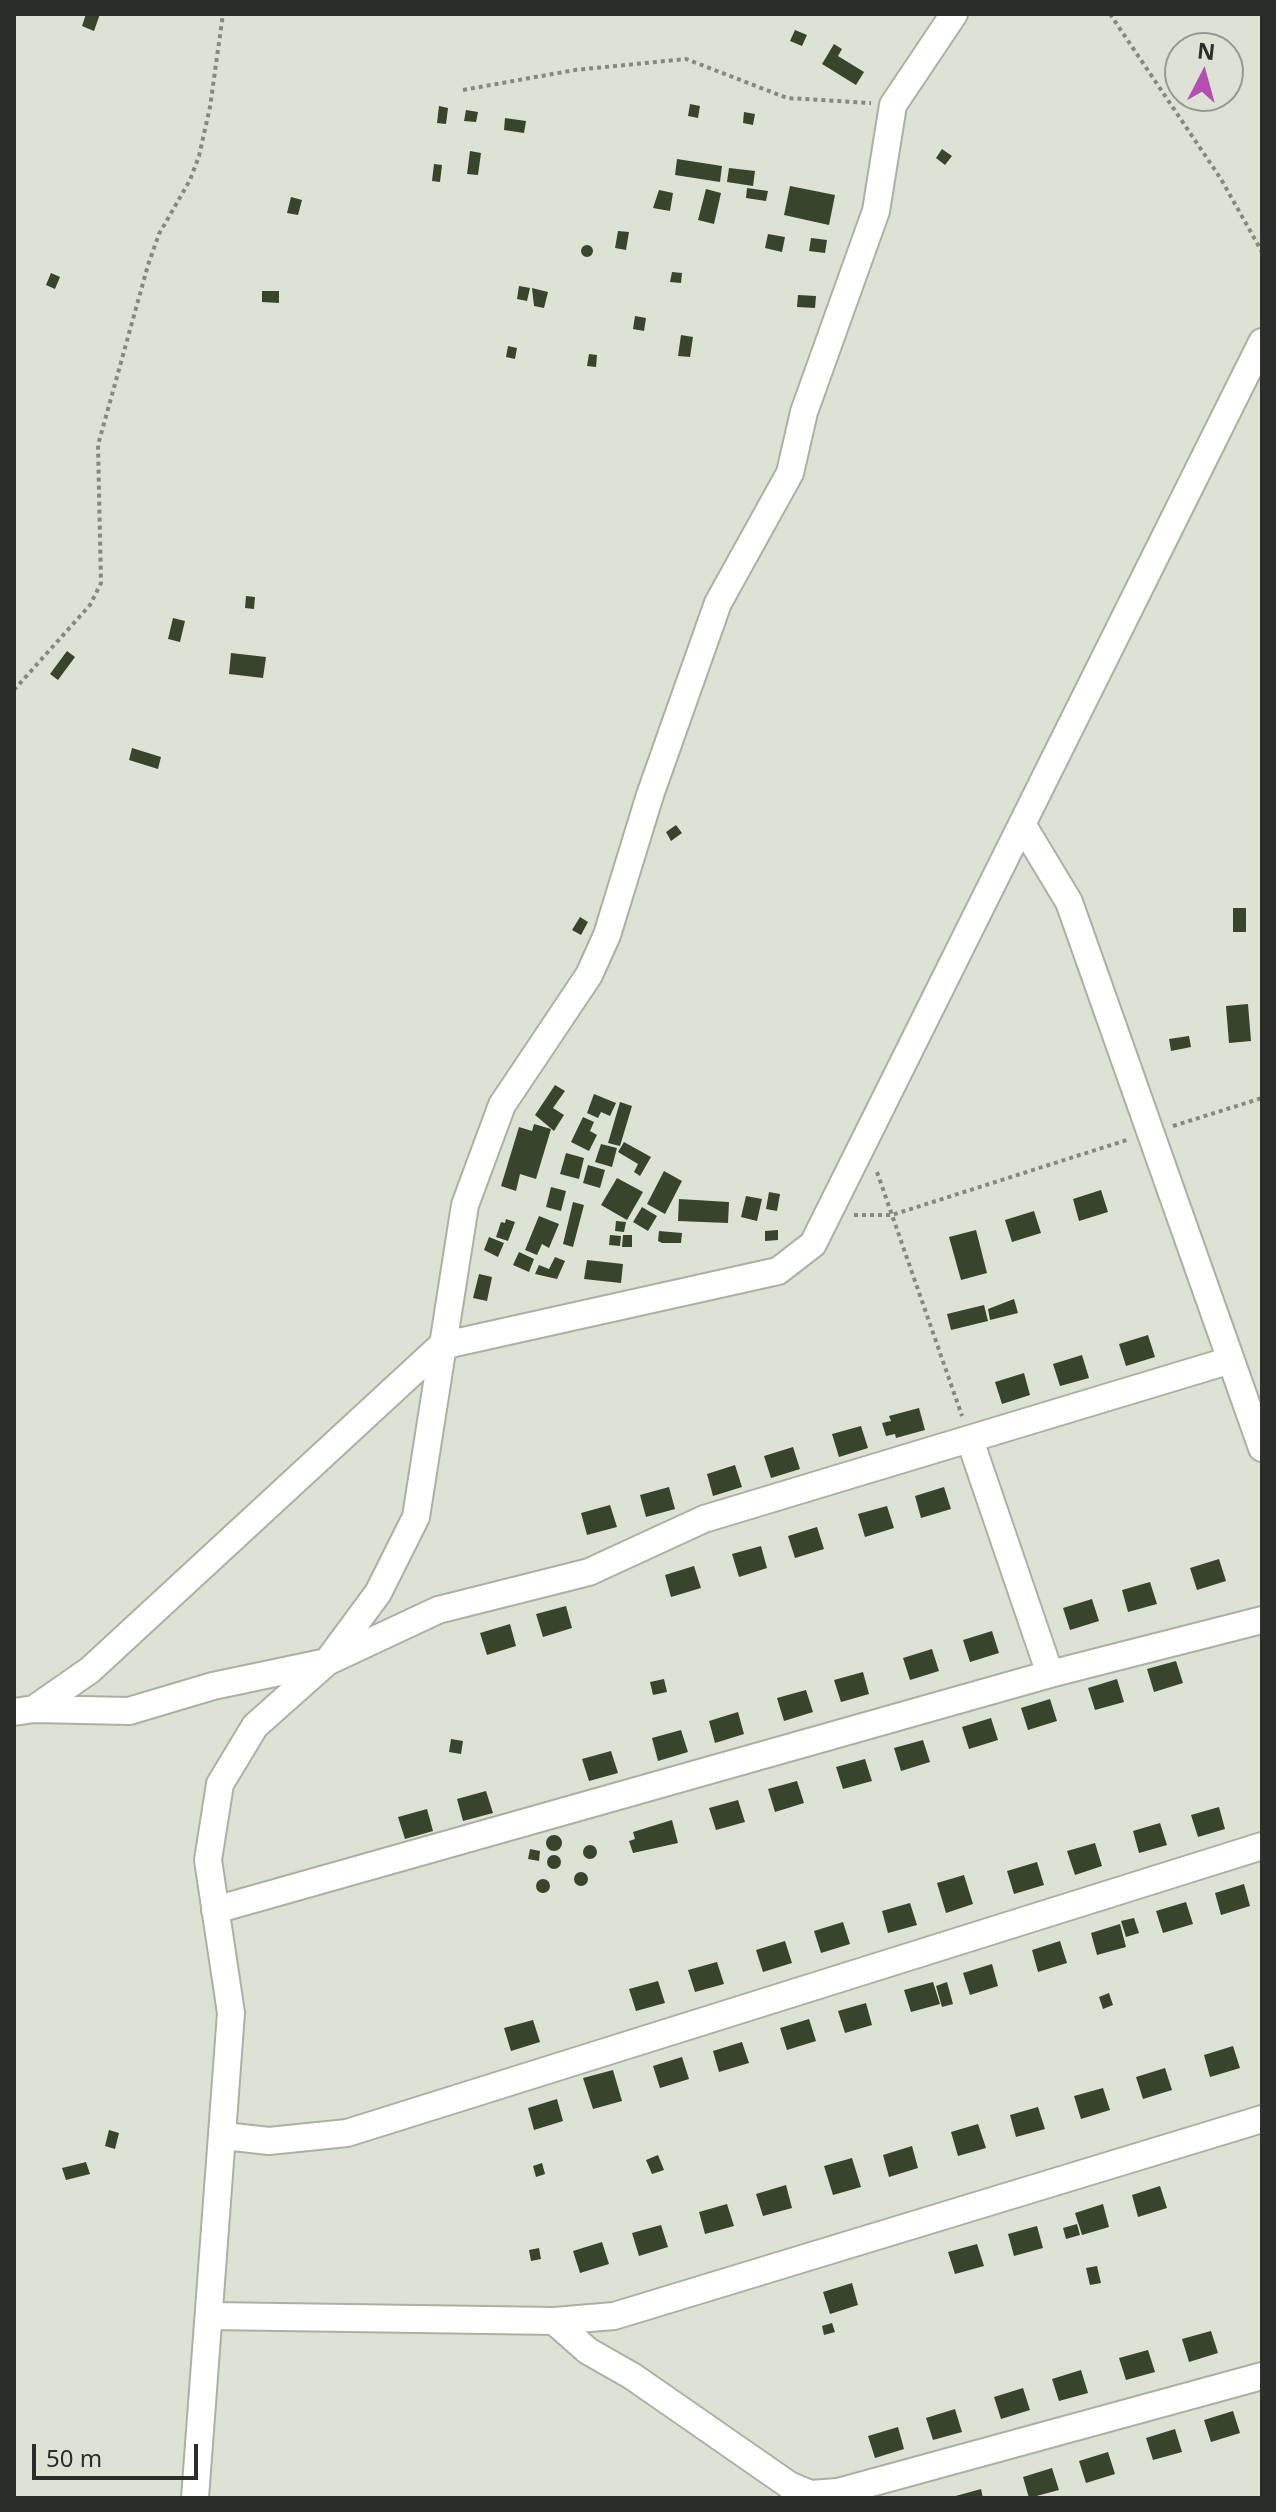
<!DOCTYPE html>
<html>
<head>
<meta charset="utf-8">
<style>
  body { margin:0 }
  #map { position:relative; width:1276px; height:2512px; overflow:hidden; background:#dce3d5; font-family:"Noto Sans",sans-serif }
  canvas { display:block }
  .frame { position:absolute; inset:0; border:16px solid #2b2d28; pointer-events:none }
  .north { position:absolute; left:1164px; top:32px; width:80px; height:80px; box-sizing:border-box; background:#dce3d5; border:2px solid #959a90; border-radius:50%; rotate:6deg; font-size:22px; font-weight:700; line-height:32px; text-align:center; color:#2b2d28 }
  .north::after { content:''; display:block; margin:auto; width:28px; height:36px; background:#b44eb3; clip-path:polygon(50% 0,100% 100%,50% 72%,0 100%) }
  .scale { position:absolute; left:32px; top:2444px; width:166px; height:36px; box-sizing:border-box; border:4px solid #2b2d28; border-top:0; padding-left:10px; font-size:24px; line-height:28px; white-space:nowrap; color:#2b2d28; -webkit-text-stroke:6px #dce3d5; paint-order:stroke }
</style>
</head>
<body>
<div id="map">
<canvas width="1276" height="2512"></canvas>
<div class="frame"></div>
<div class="north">N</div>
<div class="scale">50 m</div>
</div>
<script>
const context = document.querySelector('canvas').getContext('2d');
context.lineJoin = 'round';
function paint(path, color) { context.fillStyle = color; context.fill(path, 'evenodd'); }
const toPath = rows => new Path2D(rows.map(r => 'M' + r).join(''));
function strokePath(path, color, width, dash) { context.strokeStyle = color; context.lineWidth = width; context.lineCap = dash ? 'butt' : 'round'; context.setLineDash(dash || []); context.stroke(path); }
paint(toPath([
  [86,14,100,14,94,31,82,26],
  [795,30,807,35,802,46,790,41],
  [834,44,842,49,838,56,864,72,856,85,822,64],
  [690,104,700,106,698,118,688,116],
  [439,106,448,108,446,124,437,123],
  [466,110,478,112,476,122,464,121],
  [744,112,755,114,753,125,743,123],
  [505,118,526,121,524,133,504,130],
  [942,149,952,156,945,165,936,158],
  [470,151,481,153,478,175,467,174],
  [677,159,722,166,720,182,675,175],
  [434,164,442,165,440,182,432,181],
  [729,168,755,171,753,186,727,182],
  [790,186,835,195,829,225,784,215],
  [747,188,768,191,766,201,746,198],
  [706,189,721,193,714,224,698,220],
  [659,190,673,193,670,211,653,208],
  [291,197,302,200,298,215,287,213],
  [618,231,629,232,626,250,615,248],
  [768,234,785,237,782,252,765,248],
  [811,238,827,240,825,253,809,251],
  '581 251a6 6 0 1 1 12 0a6 6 0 1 1-12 0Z',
  [672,272,682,273,681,283,670,282],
  [51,273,60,277,55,289,46,285],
  [519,286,530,288,527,301,517,299],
  [532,288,548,292,544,308,534,306],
  [262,291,279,291,279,303,262,302],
  [798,295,816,296,815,308,797,307],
  [635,316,646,318,644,331,633,329],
  [681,335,693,337,690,357,678,356],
  [508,346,517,348,515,359,506,357],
  [589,354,597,355,596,367,587,366],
  [246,596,255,597,254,609,245,608],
  [173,618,185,621,180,642,168,639],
  [67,651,75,657,58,680,50,674],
  [231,653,266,657,263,678,229,674],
  [132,748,161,757,158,769,129,760],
  [676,825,682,833,671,841,666,832],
  [1233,908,1246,908,1246,932,1233,932],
  [580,917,588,922,581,935,572,930],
  [1248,1004,1251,1041,1229,1043,1226,1006],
  [1189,1036,1191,1047,1171,1051,1169,1039],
  [555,1085,565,1091,553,1108,564,1115,554,1131,535,1115],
  [594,1094,616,1103,610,1116,601,1112,598,1118,587,1113],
  [620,1102,632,1106,620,1146,608,1143],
  [583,1117,594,1122,590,1131,597,1135,589,1151,571,1142],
  [534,1124,551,1129,536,1179,520,1174,516,1191,501,1186,519,1127,532,1131],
  [624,1142,651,1157,640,1176,634,1172,638,1164,618,1152],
  [601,1144,617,1148,612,1167,595,1162],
  [566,1153,584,1158,579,1179,560,1174],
  [588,1165,605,1170,600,1188,583,1183],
  [664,1171,682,1181,665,1214,647,1204],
  [617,1178,643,1192,627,1220,601,1205],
  [551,1187,566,1191,561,1211,546,1207],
  [1101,1190,1108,1212,1079,1221,1073,1199],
  [769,1192,780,1194,777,1211,766,1209],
  [746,1196,762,1199,757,1221,741,1217],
  [679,1199,729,1202,728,1223,678,1221],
  [573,1202,584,1205,573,1247,563,1244],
  [642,1207,657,1216,648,1231,633,1222],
  [1034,1211,1041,1233,1012,1242,1005,1220],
  [539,1216,559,1224,549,1248,542,1244,537,1255,525,1250],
  [506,1219,515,1222,508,1241,496,1237,501,1222,505,1223],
  [616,1221,626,1222,624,1232,615,1231],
  [778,1230,778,1240,765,1241,765,1231],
  [976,1230,987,1273,961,1280,949,1237],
  [659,1231,682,1233,681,1243,662,1243,658,1241],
  [610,1235,621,1236,620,1246,609,1245],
  [623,1235,632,1235,632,1247,622,1247],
  [489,1237,504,1243,498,1257,484,1250],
  [519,1252,534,1259,529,1272,513,1265],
  [555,1257,565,1261,557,1279,535,1274,539,1265,549,1269],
  [587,1260,623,1264,621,1283,584,1279],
  [479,1274,492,1277,487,1301,473,1298],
  [1014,1299,1018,1313,990,1320,988,1309],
  [984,1305,988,1321,951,1330,947,1314],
  [1148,1335,1155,1357,1126,1366,1119,1344],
  [1082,1355,1089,1378,1060,1386,1053,1364],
  [1024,1373,1030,1395,1002,1404,995,1382],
  [919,1408,925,1430,896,1438,895,1434,886,1436,882,1423,891,1421,889,1416],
  [861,1426,868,1448,839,1457,832,1434],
  [793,1447,800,1469,771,1478,764,1456],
  [735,1465,742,1487,713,1496,707,1474],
  [669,1487,675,1509,646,1517,640,1495],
  [944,1487,951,1509,921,1518,915,1496],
  [610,1505,617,1527,587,1535,581,1513],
  [887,1506,894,1528,865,1537,858,1514],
  [817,1527,824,1549,795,1558,788,1536],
  [761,1546,767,1568,739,1577,732,1554],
  [1219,1559,1226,1581,1197,1590,1190,1568],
  [694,1566,701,1588,671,1597,665,1575],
  [1150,1582,1157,1604,1128,1612,1122,1590],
  [1092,1599,1099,1621,1070,1630,1063,1608],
  [566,1606,572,1628,543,1637,536,1614],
  [510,1624,516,1646,487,1655,480,1633],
  [992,1631,999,1653,970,1662,963,1640],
  [932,1649,939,1671,910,1680,903,1658],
  [1176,1661,1183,1683,1154,1692,1147,1669],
  [863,1672,869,1694,841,1702,834,1680],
  [664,1679,667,1692,653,1695,650,1682],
  [1117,1679,1124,1702,1095,1710,1088,1688],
  [806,1690,813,1712,784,1721,777,1698],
  [1050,1699,1057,1721,1028,1730,1021,1708],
  [738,1712,744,1734,715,1743,709,1721],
  [991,1718,998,1740,969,1749,962,1727],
  [681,1730,688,1752,658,1761,652,1738],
  [451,1739,463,1741,461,1754,449,1752],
  [923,1740,930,1762,901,1771,894,1748],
  [611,1751,618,1773,589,1781,582,1759],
  [865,1759,872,1781,843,1789,836,1767],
  [797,1781,804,1803,775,1812,768,1789],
  [486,1791,493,1813,463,1821,457,1799],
  [738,1800,745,1822,716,1830,709,1808],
  [1219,1807,1225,1829,1198,1837,1191,1815],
  [427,1809,433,1831,405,1839,398,1817],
  [672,1820,678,1843,633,1853,629,1841,635,1839,633,1832],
  [1160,1823,1167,1845,1139,1853,1133,1831],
  '546 1843a8 8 0 1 1 16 0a8 8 0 1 1-16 0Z',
  [1095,1843,1102,1866,1075,1875,1067,1851],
  '583 1852a7 7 0 1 1 14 0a7 7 0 1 1-14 0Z',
  [530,1849,540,1851,539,1861,528,1859],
  '547 1862a7 7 0 1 1 14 0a7 7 0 1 1-14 0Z',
  [1037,1862,1044,1885,1014,1894,1007,1871],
  '574 1879a7 7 0 1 1 14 0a7 7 0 1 1-14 0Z',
  [964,1875,973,1904,946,1913,937,1883],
  '536 1886a7 7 0 1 1 14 0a7 7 0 1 1-14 0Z',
  [1244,1884,1250,1906,1221,1915,1215,1893],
  [1186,1902,1193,1924,1163,1933,1156,1911],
  [910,1903,917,1925,888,1933,882,1911],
  [1134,1918,1139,1933,1126,1937,1121,1921],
  [843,1922,850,1944,821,1953,814,1931],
  [1120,1924,1126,1947,1097,1955,1091,1933],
  [785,1941,792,1963,763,1972,756,1950],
  [1060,1941,1067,1963,1038,1972,1032,1950],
  [717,1962,724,1984,695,1992,688,1970],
  [992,1964,998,1986,970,1995,963,1973],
  [658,1981,665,2003,636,2011,629,1989],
  [933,1982,940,2004,911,2012,904,1990],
  [947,1982,953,2004,942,2007,936,1986],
  [1109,1993,1113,2005,1103,2009,1099,1997],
  [866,2003,872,2025,845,2033,838,2011],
  [809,2019,816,2041,787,2050,780,2028],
  [533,2020,540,2042,511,2051,504,2028],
  [742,2042,749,2063,719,2072,713,2051],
  [1233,2046,1240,2068,1210,2077,1204,2055],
  [682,2057,689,2079,660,2088,653,2066],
  [1165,2068,1172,2090,1143,2099,1136,2077],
  [613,2070,622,2101,593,2109,583,2078],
  [1103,2088,1110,2110,1081,2119,1074,2096],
  [557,2099,563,2121,534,2130,528,2108],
  [1038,2107,1045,2129,1016,2137,1010,2115],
  [978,2124,986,2148,958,2156,951,2132],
  [109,2130,119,2133,115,2149,105,2146],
  [912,2146,918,2168,889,2177,883,2155],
  [658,2155,664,2170,652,2174,646,2160],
  [852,2158,861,2187,833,2195,824,2166],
  [86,2162,90,2174,66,2180,62,2168],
  [542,2163,545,2174,536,2177,533,2166],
  [786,2185,792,2208,763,2216,756,2194],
  [1160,2186,1167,2208,1138,2217,1132,2195],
  [727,2204,734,2226,705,2234,699,2212],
  [1103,2204,1109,2227,1082,2235,1075,2213],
  [1077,2224,1080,2235,1066,2239,1063,2228],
  [661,2225,668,2247,639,2256,632,2233],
  [1037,2226,1043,2248,1014,2256,1008,2234],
  [602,2242,609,2264,580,2273,573,2251],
  [977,2244,984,2266,955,2274,948,2252],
  [539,2248,541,2259,531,2261,529,2250],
  [1097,2266,1101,2283,1090,2285,1086,2268],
  [852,2283,858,2305,830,2314,823,2292],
  [832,2323,835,2332,824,2335,822,2326],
  [1211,2331,1218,2353,1189,2362,1182,2339],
  [1148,2350,1155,2372,1126,2380,1119,2358],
  [1081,2370,1088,2393,1059,2401,1052,2379],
  [1023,2388,1030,2410,1001,2419,994,2397],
  [955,2409,962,2432,933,2440,926,2418],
  [1233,2411,1240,2433,1211,2442,1204,2420],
  [898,2427,904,2449,875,2458,868,2436],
  [1175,2429,1182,2452,1153,2460,1146,2438],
  [1108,2452,1115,2474,1086,2483,1079,2461],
  [1052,2468,1059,2490,1029,2498,1023,2477],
  [981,2489,983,2498,952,2498,952,2497]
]), '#38442c');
const minor = toPath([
  [1022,824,1069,902,1262,1448],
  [970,1440,1050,1674],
  [34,1709,129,1711,213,1686,327,1662,438,1610,589,1572,704,1519,1231,1360],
  [14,1712,34,1709,90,1670,441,1346,778,1271,813,1244,1262,342],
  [215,1910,1050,1674,1262,1620],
  [224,2136,269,2141,347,2133,1262,1846],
  [211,2316,554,2321,614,2316,1262,2119],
  [554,2321,588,2351,632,2376,789,2485,810,2494,838,2492,1262,2376],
  [195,2498,231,2013,208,1860,220,1784,255,1726,327,1662,378,1593,416,1517,465,1205,502,1105,589,975,607,935,650,795,718,603,790,473,804,412,876,211,893,105,954,14]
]);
strokePath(minor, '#aab1a3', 30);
strokePath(toPath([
  [1110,14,1221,179,1262,252],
  [463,90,575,70,686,59,787,98,871,103],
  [14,690,90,605,101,583,98,445,148,265,159,234,190,180,199,156,210,107,223,14],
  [1173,1126,1262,1098],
  [877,1172,962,1416],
  [854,1215,892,1215,1130,1139]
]), '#858a80', 4, [4, 4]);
strokePath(minor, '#fff', 26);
</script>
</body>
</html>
